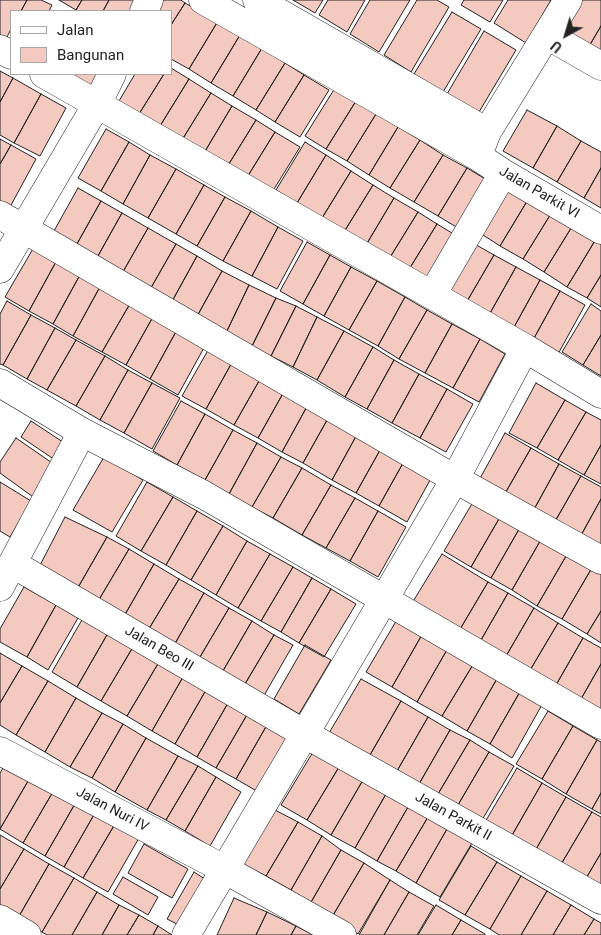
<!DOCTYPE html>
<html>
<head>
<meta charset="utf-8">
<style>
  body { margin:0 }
  #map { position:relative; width:601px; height:935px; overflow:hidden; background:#fff; font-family:Roboto,sans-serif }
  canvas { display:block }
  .legend { position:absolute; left:10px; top:10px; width:162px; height:65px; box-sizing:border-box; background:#fff; border:1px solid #a7a7a7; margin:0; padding:6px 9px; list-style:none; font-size:15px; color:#222 }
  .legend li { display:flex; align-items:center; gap:10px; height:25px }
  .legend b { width:25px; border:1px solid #a7a7a7 }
  .north { position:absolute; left:541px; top:10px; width:50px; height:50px; -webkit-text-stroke:4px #fff; paint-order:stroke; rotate:219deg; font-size:14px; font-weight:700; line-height:20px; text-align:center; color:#222 }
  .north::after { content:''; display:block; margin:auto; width:18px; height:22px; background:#222; clip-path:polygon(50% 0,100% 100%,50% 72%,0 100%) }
</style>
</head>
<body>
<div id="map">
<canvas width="601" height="935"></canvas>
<ul class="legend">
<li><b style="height:6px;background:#fff"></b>Jalan</li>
<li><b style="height:14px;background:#f3c9c0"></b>Bangunan</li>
</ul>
<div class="north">U</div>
</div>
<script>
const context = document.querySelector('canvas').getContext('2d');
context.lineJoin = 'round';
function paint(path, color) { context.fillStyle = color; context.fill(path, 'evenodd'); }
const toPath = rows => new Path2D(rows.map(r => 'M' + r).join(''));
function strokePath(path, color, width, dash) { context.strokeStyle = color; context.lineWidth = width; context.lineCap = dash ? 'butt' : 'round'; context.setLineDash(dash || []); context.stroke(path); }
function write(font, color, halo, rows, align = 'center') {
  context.font = font + ' Roboto,sans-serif'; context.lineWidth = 4; context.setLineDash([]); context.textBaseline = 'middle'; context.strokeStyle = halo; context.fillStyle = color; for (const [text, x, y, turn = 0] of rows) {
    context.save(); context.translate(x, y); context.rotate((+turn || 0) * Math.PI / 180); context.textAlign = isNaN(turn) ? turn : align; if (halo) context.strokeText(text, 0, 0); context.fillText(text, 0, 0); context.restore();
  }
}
const building = toPath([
  [0,0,27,0,21,11,11,11,11,29,4,43,0,41,0,0],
  [27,0,41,0,52,5,49,11,21,11,27,0],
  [59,0,82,0,76,10,59,0],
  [82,0,109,0,103,11,79,11,76,10,82,0],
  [109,0,142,0,136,11,103,11,109,0],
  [157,0,181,0,185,3,171,25,171,11,150,11,157,0],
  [293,0,323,0,315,13,293,0],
  [328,0,365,0,347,32,319,15,328,0],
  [370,0,410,0,379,52,350,34,370,0],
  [417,0,437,0,449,7,411,72,384,55,417,0],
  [464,0,503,0,490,22,461,5,464,0],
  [508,0,551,0,526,43,494,23,508,0],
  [576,0,601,0,601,26,588,48,558,31,576,0],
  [185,3,218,21,189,69,171,59,171,25,185,3],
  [452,12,481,29,443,92,414,74,452,12],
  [218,21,240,35,211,83,189,69,218,21],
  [601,26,601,57,588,48,601,26],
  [484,31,516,50,479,112,447,94,484,31],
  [240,35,262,48,233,96,211,83,240,35],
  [262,48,285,63,256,110,233,96,262,48],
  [285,63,304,75,275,122,256,110,285,63],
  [171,68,189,79,160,126,139,114,164,74,171,74,171,68],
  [0,71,13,78,0,102,0,71],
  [73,74,105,74,96,92,70,79,73,74],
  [135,74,164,74,139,114,119,101,135,74],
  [304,75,329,90,300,137,275,122,304,75],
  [13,78,41,94,14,143,0,135,0,102,13,78],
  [189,79,211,93,182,140,160,126,189,79],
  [335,88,356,101,326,149,305,136,335,88],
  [211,93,232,106,204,153,182,140,211,93],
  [41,94,66,108,40,156,14,143,41,94],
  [356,101,376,114,347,161,326,149,356,101],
  [232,106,256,120,227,167,204,153,232,106],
  [527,110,557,126,533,168,503,151,527,110],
  [376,114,398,127,369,175,347,161,376,114],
  [256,120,275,132,246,179,227,167,256,120],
  [557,126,581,141,557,182,533,168,557,126],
  [398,127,420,140,390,188,369,175,398,127],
  [106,129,129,142,101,191,78,178,106,129],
  [275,132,300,147,271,194,246,179,275,132],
  [0,139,11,145,0,164,0,139],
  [420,140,443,155,414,202,390,188,420,140],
  [581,141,601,152,601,168,584,198,557,182,581,141],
  [129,142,150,155,123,204,101,191,129,142],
  [305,142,326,155,297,203,276,190,305,142],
  [11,145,36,159,10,207,0,202,0,164,11,145],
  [150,155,176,169,148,218,123,204,150,155],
  [326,155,351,171,322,218,297,203,326,155],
  [443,155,467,168,438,216,414,202,443,155],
  [467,168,492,183,463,231,438,216,467,168],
  [601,168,601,208,584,198,601,168],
  [176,169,204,185,176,234,148,218,176,169],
  [351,171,373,185,344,232,322,218,351,171],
  [204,185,225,197,197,246,176,234,204,185],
  [373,185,394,198,366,245,344,232,373,185],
  [509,186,529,198,500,246,480,233,509,186],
  [78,188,101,201,73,251,50,238,78,188],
  [225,197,251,211,223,261,197,246,225,197],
  [394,198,418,212,389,259,366,245,394,198],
  [529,198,552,212,523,259,500,246,529,198],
  [101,201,122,213,94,263,73,251,101,201],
  [251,211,278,227,252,276,223,261,251,211],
  [418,212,437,224,408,271,389,259,418,212],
  [552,212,573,225,544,272,523,259,552,212],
  [122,213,148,228,120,277,94,263,122,213],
  [437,224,462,239,433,286,408,271,437,224],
  [573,225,596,239,567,287,544,272,573,225],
  [278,227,303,241,277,289,252,276,278,227],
  [148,228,176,244,148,293,120,277,148,228],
  [596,239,601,242,601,275,587,298,567,287,596,239],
  [307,242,330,255,303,304,280,291,307,242],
  [471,242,494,255,466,303,444,290,471,242],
  [176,244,197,256,170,305,148,293,176,244],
  [34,247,57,260,29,311,5,297,34,247],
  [330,255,351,267,324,316,303,304,330,255],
  [494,255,516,267,489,315,466,303,494,255],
  [197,256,222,271,195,320,170,305,197,256],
  [57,260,81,273,53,324,29,311,57,260],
  [351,267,377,281,349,330,324,316,351,267],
  [516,267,540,280,513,329,489,315,516,267],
  [222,271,249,285,225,335,195,320,222,271],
  [81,273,101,285,73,336,53,324,81,273],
  [601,275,601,307,587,298,601,275],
  [540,280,560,291,533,340,513,329,540,280],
  [377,281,405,297,378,346,349,330,377,281],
  [101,285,131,302,102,352,73,336,101,285],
  [249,285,276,298,251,348,225,335,249,285],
  [560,291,585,305,558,354,533,340,560,291],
  [405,297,427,310,399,359,378,346,405,297],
  [276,298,296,306,271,356,251,348,276,298],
  [7,301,31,315,3,365,0,364,0,314,7,301],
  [131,302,154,315,126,365,102,352,131,302],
  [591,304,601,311,601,335,583,365,562,352,591,304],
  [296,306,317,317,293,367,271,356,296,306],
  [427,310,452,324,425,373,399,359,427,310],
  [31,315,55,328,27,379,3,365,31,315],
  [154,315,178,328,150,379,126,365,154,315],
  [317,317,344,331,317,380,293,367,317,317],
  [452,324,480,339,453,388,425,373,452,324],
  [55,328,76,340,47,390,27,379,55,328],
  [178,328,206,344,178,395,150,379,178,328],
  [344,331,373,347,345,397,317,380,344,331],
  [601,335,601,376,583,365,601,335],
  [480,339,505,354,479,402,453,388,480,339],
  [76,340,105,356,76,406,47,390,76,340],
  [211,345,234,359,206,409,182,396,211,345],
  [373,347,394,360,367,409,345,397,373,347],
  [105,356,128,370,100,420,76,406,105,356],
  [234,359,263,374,234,425,206,409,234,359],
  [394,360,419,374,392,423,367,409,394,360],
  [128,370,152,383,124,433,100,420,128,370],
  [263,374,286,388,258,438,234,425,263,374],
  [419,374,447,389,420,438,392,423,419,374],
  [152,383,180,398,152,449,124,433,152,383],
  [536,383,565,400,537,448,509,433,536,383],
  [286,388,310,401,282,452,258,438,286,388],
  [447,389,473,404,446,452,420,438,447,389],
  [565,400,586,412,558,460,537,448,565,400],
  [181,401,205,414,177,465,153,451,181,401],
  [310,401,331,413,303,463,282,452,310,401],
  [586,412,601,420,601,445,584,475,558,460,586,412],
  [331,413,360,429,332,480,303,463,331,413],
  [205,414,233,430,205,480,177,465,205,414],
  [31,421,69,446,58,462,21,437,31,421],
  [360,429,384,443,356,493,332,480,360,429],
  [233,430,257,443,229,494,205,480,233,430],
  [505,433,531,448,503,497,478,482,505,433],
  [16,438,58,467,36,499,0,473,0,462,16,438],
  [257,443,281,457,252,507,229,494,257,443],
  [384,443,407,456,379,506,356,493,384,443],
  [601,445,601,484,584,475,601,445],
  [531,448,559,464,532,513,503,497,531,448],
  [407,456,435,471,407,522,379,506,407,456],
  [104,457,143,480,112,532,73,510,104,457],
  [281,457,302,468,273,518,252,507,281,457],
  [559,464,581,476,553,525,532,513,559,464],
  [302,468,331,485,302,535,273,518,302,468],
  [581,476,601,487,601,499,579,539,553,525,581,476],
  [0,482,31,501,10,537,0,531,0,482],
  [147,482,173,497,141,551,116,536,147,482],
  [331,485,355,498,326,548,302,535,331,485],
  [173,497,197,511,166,565,141,551,173,497],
  [476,497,503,512,471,567,444,551,476,497],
  [355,498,378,511,350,561,326,548,355,498],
  [601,499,601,551,579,539,601,499],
  [197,511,223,526,191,580,166,565,197,511],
  [378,511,406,527,378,577,350,561,378,511],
  [503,512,522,524,491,578,471,567,503,512],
  [65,517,107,537,76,591,37,571,65,517],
  [522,524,543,536,512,590,491,578,522,524],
  [223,526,247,541,216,595,191,580,223,526],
  [543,536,569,551,537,606,512,590,543,536],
  [107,537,129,549,97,603,76,591,107,537],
  [247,541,270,554,238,608,216,595,247,541],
  [129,549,154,564,123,618,97,603,129,549],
  [569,551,593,566,562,619,537,606,569,551],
  [270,554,293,567,261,621,238,608,270,554],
  [442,554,488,582,456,636,409,608,442,554],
  [154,564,179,579,147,632,123,618,154,564],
  [593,566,601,570,601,611,587,634,562,619,593,566],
  [293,567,312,578,281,632,261,621,293,567],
  [312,578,331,589,299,643,281,632,312,578],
  [179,579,204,593,173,647,147,632,179,579],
  [488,582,508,593,477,647,456,636,488,582],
  [24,587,56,605,27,657,0,642,0,629,24,587],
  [331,589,356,604,324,657,299,643,331,589],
  [204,593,229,608,197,662,173,647,204,593],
  [508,593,534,608,502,663,477,647,508,593],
  [56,605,78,618,48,670,27,657,56,605],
  [229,608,252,621,220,676,197,662,229,608],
  [534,608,558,623,526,677,502,663,534,608],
  [601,611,601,643,587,634,601,611],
  [83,618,108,633,77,687,52,672,83,618],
  [398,618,423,633,392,687,366,672,398,618],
  [252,621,274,635,242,689,220,676,252,621],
  [558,623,583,638,552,692,526,677,558,623],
  [108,633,133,647,101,701,77,687,108,633],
  [423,633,448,648,417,702,392,687,423,633],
  [274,635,293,645,262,699,242,689,274,635],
  [583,638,601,648,601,664,577,706,552,692,583,638],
  [305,645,331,660,299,714,274,699,305,645],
  [133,647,159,662,127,716,101,701,133,647],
  [448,648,474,663,442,716,417,702,448,648],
  [0,653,22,666,0,703,0,653],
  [159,662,183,677,152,731,127,716,159,662],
  [474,663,498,677,467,731,442,716,474,663],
  [601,664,601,717,577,706,601,664],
  [22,666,48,681,16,735,0,725,0,703,22,666],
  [183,677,206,690,175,744,152,731,183,677],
  [498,677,521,690,490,744,467,731,498,677],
  [361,679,401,701,370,755,329,733,361,679],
  [48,681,76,698,45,752,16,735,48,681],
  [206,690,228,703,197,757,175,744,206,690],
  [521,690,543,703,512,758,490,744,521,690],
  [76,698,102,713,70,767,45,752,76,698],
  [401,701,428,717,397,771,370,755,401,701],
  [228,703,248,713,216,768,197,757,228,703],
  [548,711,573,726,542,779,516,764,548,711],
  [102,713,123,724,92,778,70,767,102,713],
  [248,713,267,725,236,779,216,768,248,713],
  [428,717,450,730,419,784,397,771,428,717],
  [123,724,146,738,115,792,92,778,123,724],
  [267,725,292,739,260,793,236,779,267,725],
  [573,726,597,740,566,794,542,779,573,726],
  [450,730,470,740,438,794,419,784,450,730],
  [146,738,178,756,147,810,115,792,146,738],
  [470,740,489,752,458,805,438,794,470,740],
  [597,740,601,742,601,793,592,809,566,794,597,740],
  [313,752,339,767,307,820,281,805,313,752],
  [489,752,514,766,482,820,458,805,489,752],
  [178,756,198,766,166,820,147,810,178,756],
  [7,762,31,776,0,829,0,773,7,762],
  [198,766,216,777,185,831,166,820,198,766],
  [339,767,363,780,331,835,307,820,339,767],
  [517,768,542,783,511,837,485,822,517,768],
  [31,776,54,790,23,843,0,829,31,776],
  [216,777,241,792,210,846,185,831,216,777],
  [363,780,386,794,355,848,331,835,363,780],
  [542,783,566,797,535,851,511,837,542,783],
  [54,790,76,802,45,856,23,843,54,790],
  [601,793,601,814,592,809,601,793],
  [386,794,408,807,377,861,355,848,386,794],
  [566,797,592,812,560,866,535,851,566,797],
  [76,802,95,813,64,867,45,856,76,802],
  [408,807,428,817,396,871,377,861,408,807],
  [275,810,298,822,266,876,243,864,275,810],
  [592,812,601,817,601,853,585,880,560,866,592,812],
  [95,813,115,824,83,878,64,867,95,813],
  [428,817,447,829,416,883,396,871,428,817],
  [298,822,322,836,291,890,266,876,298,822],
  [115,824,139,838,108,892,83,878,115,824],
  [447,829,472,843,440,897,416,883,447,829],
  [0,835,24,849,0,889,0,835],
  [322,836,341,850,310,904,291,890,322,836],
  [144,844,188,869,172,898,128,873,144,844],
  [471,846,497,862,465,915,439,900,471,846],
  [24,849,49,864,18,918,0,908,0,889,24,849],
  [341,850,364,863,332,917,310,904,341,850],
  [601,853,601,890,585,880,601,853],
  [497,862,521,876,490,929,465,915,497,862],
  [364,863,390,880,358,934,332,917,364,863],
  [49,864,74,878,42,932,18,918,49,864],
  [194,872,208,881,181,926,167,919,194,872],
  [521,876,547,891,521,935,499,935,490,929,521,876],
  [123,877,158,897,148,915,113,894,123,877],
  [74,878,97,892,72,935,47,935,42,932,74,878],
  [390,880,409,892,384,935,359,935,390,880],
  [547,891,571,905,553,935,521,935,547,891],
  [97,892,119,905,102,935,72,935,97,892],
  [409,892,434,906,417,935,384,935,409,892],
  [234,898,267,912,256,935,217,935,234,898],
  [119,905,139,915,127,935,102,935,119,905],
  [436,905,461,920,452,935,418,935,436,905],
  [571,905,594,919,584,935,553,935,571,905],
  [267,912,296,926,291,935,256,935,267,912],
  [139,915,158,926,153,935,127,935,139,915],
  [594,919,601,923,601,935,584,935,594,919],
  [461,920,485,934,485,935,452,935,461,920],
  [158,926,172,935,153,935,158,926],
  [296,926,313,935,291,935,296,926]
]);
paint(building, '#f3c9c0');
strokePath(building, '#222', 1);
const minor = toPath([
  [203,0,477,156,503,173,601,230],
  [257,0,487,132],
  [144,11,149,0],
  [547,35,601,66],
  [0,49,11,55],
  [44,74,525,348,601,394],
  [480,150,487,132,568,0],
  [0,215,455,479,601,560],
  [0,269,97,104,112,74],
  [432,295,503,173],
  [0,383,82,432,204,495,601,725],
  [13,564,305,734,601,900],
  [0,587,82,432],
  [0,751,224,869,342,935],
  [0,919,27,935],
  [186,935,455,479,525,348]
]);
strokePath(minor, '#222', 29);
strokePath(minor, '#fff', 28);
write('14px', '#222', '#fff', [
  ["Jalan Parkit VI",539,193,30],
  ["Jalan Beo III",159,649,30],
  ["Jalan Nuri IV",112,810,28],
  ["Jalan Parkit II",453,817,29]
]);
</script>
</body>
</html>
